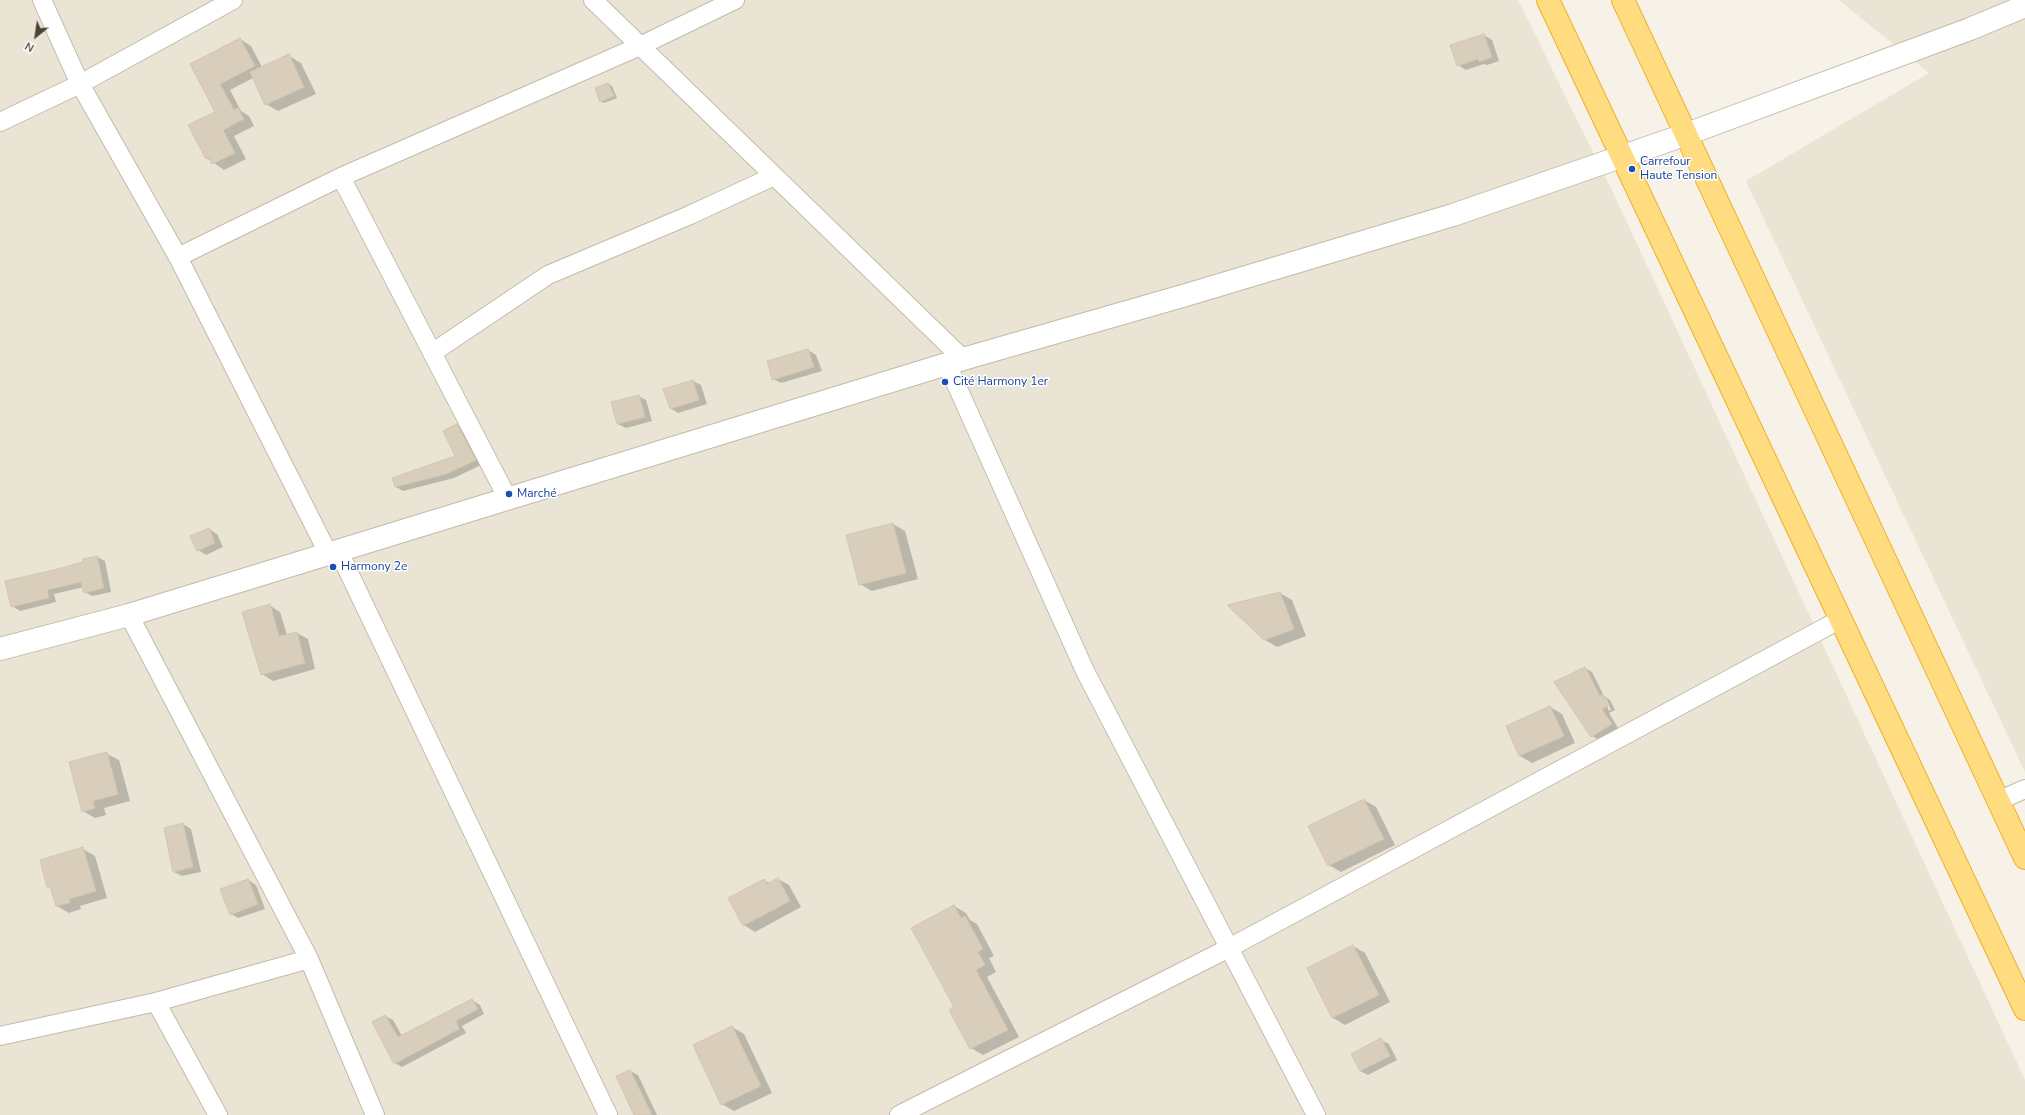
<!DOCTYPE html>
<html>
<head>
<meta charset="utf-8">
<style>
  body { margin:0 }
  #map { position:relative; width:2025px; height:1115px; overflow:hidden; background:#f6f2e8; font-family:"Nunito Sans",sans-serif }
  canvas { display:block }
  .north { position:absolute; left:16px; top:16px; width:40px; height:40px; -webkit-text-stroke:3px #fff; paint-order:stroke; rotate:210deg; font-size:11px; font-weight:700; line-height:16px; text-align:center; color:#4a4335 }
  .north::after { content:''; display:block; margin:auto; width:14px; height:18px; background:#4a4335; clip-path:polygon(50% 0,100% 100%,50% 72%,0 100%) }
</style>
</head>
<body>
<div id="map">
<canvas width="2025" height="1115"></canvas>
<div class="north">N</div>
</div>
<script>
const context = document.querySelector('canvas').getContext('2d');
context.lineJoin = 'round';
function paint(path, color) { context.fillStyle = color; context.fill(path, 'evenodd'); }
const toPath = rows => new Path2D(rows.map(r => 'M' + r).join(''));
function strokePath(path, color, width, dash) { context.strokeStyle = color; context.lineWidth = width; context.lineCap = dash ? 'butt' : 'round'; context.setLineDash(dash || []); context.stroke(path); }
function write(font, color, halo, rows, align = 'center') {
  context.font = font + ' "Nunito Sans",sans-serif'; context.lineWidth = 3; context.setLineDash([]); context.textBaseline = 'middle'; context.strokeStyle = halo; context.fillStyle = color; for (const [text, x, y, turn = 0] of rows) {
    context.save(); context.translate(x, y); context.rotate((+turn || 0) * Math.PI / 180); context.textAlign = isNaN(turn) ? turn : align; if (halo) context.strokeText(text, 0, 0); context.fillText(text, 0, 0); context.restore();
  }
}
paint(toPath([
  [0,0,1518,0,1618,203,2025,1080,2025,1115,0,1115],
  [1839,0,2025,0,2025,772,1746,181,1929,73]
]), '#eae4d5');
paint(toPath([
  [1484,35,1492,40,1499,61,1487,65,1484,64,1466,70,1458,65],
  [240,39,251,46,262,67,289,56,301,63,316,94,278,111,266,104,253,78,230,90,241,111,249,116,254,126,234,136,246,159,224,170,207,158,216,112,191,65],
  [608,84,612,86,617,98,604,103,601,101],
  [808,350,816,355,822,371,781,383,773,379],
  [693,381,701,385,707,404,678,413,670,408],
  [638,396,646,400,652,421,626,428,618,424],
  [457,425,465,430,483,464,454,478,403,491,396,487,456,456],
  [893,524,905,531,918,579,872,591,860,584],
  [209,529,217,534,223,547,206,555,198,550],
  [97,557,105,561,111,592,92,596,85,592,84,587,54,594,56,602,20,611,12,606,59,570],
  [1280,593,1292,600,1306,636,1277,647,1265,640],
  [269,605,280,612,287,635,297,633,308,639,315,669,273,681,262,674],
  [1585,668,1592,672,1604,696,1610,700,1615,710,1609,713,1618,728,1599,740,1592,736],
  [1604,698,1606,698,1611,710,1609,711],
  [1550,707,1562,714,1575,743,1532,763,1520,756,1507,727],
  [107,754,119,760,130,801,104,808,106,815,95,818,83,811],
  [1364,800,1376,807,1395,845,1341,872,1329,865],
  [183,824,191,829,201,872,182,876,174,872,170,854],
  [83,849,95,856,107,898,80,906,81,909,69,913,57,906,52,889,48,886],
  [778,879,789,885,801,907,755,932,744,925,764,880,769,883],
  [248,880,256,885,265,909,238,918,231,914],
  [954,906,966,913,970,920,977,924,994,956,989,958,996,972,987,977,1019,1037,983,1055,971,1048,955,1008],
  [1353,946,1365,953,1390,1002,1345,1025,1333,1018,1308,969],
  [472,1000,480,1005,484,1014,462,1026,466,1033,402,1067,395,1063,385,1016,393,1020,402,1036],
  [732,1027,744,1034,772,1093,734,1111,722,1104],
  [1381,1040,1389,1044,1397,1060,1368,1075,1360,1071],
  [630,1071,638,1075,657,1115,635,1115]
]), '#0003');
const building = toPath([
  [1484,34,1492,57,1479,62,1478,59,1457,66,1450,45,1484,34],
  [240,38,255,66,220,84,234,110,238,108,244,119,223,130,235,153,212,164,209,157,206,159,188,125,215,112,190,64,240,38],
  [289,54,304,87,265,105,250,72,289,54],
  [608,83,614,96,600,102,595,88,608,83],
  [808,349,814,367,772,380,767,361,808,349],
  [693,380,699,400,670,409,663,389,693,380],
  [639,395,645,417,617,424,611,402,639,395],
  [457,424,476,460,446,474,395,487,392,478,455,456,443,431,457,424],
  [893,523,906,573,859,585,846,535,893,523],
  [209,528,215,543,197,551,190,536,209,528],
  [97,556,104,588,84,593,81,582,47,590,49,598,11,607,5,581,58,569,83,562,82,559,97,556],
  [1280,592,1294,629,1264,640,1227,605,1280,592],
  [270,604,279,636,297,632,305,663,261,675,242,612,270,604],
  [1585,667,1600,696,1603,694,1608,706,1602,709,1612,724,1591,737,1554,682,1585,667],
  [1550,706,1564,736,1519,756,1506,726,1550,706],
  [107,752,118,794,93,801,95,808,82,812,69,762,107,752],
  [1364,799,1384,839,1328,866,1308,826,1364,799],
  [183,823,193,867,173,872,164,828,183,823],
  [83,847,96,891,69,899,70,903,56,906,50,886,47,887,40,860,83,847],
  [778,878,790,901,743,926,728,898,764,879,767,884,778,878],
  [248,879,258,904,230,915,220,889,248,879],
  [954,905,961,918,965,916,983,949,978,952,985,965,976,970,1008,1030,970,1049,949,1010,954,1007,911,928,954,905],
  [1353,945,1379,995,1332,1018,1307,968,1353,945],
  [472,999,478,1009,456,1021,459,1029,394,1064,372,1022,385,1015,398,1037,472,999],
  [732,1026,761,1086,721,1105,693,1045,732,1026],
  [1381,1038,1390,1056,1360,1071,1351,1054,1381,1038],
  [630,1070,652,1115,634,1115,616,1076,630,1070]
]);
paint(building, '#d9cebc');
strokePath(building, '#d4c7ae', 1);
const minor = toPath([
  [42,0,80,84,178,257,328,553],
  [593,0,963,359],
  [0,122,80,84,233,0],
  [341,177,508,499],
  [178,257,341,177,640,46,735,0],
  [432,353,548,275,690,215,774,176],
  [947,364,1085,671,1316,1115],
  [338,550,608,1115],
  [129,615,309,959],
  [1998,801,2025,789],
  [156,1002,218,1115],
  [0,1036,156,1002,309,959,375,1115],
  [899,1115,1229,948,1841,619]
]);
const tertiary = toPath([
  [0,649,129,615,963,359,1186,295,1453,215,1687,134,1970,29,2025,6]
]);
const trunk = toPath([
  [1548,0,2025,1009],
  [1623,0,2025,858]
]);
strokePath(minor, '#c2bba9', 20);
strokePath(tertiary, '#c2bba9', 24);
strokePath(trunk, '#f0ae27', 24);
strokePath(minor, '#fff', 18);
strokePath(tertiary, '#fff', 22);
strokePath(trunk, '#ffdc80', 22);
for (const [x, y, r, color] of [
  [1632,169,4,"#1a4fb4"],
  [945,382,4,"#1a4fb4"],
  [509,494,4,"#1a4fb4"],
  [333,567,4,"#1a4fb4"]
]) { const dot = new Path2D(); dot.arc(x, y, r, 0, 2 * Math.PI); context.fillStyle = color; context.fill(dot); strokePath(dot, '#fff', 1.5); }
write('12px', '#164399', '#fff', [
  ["Carrefour",1640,162],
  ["Haute Tension",1640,176],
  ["Cité Harmony 1er",953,382],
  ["Marché",517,494],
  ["Harmony 2e",341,567]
], 'left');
</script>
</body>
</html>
